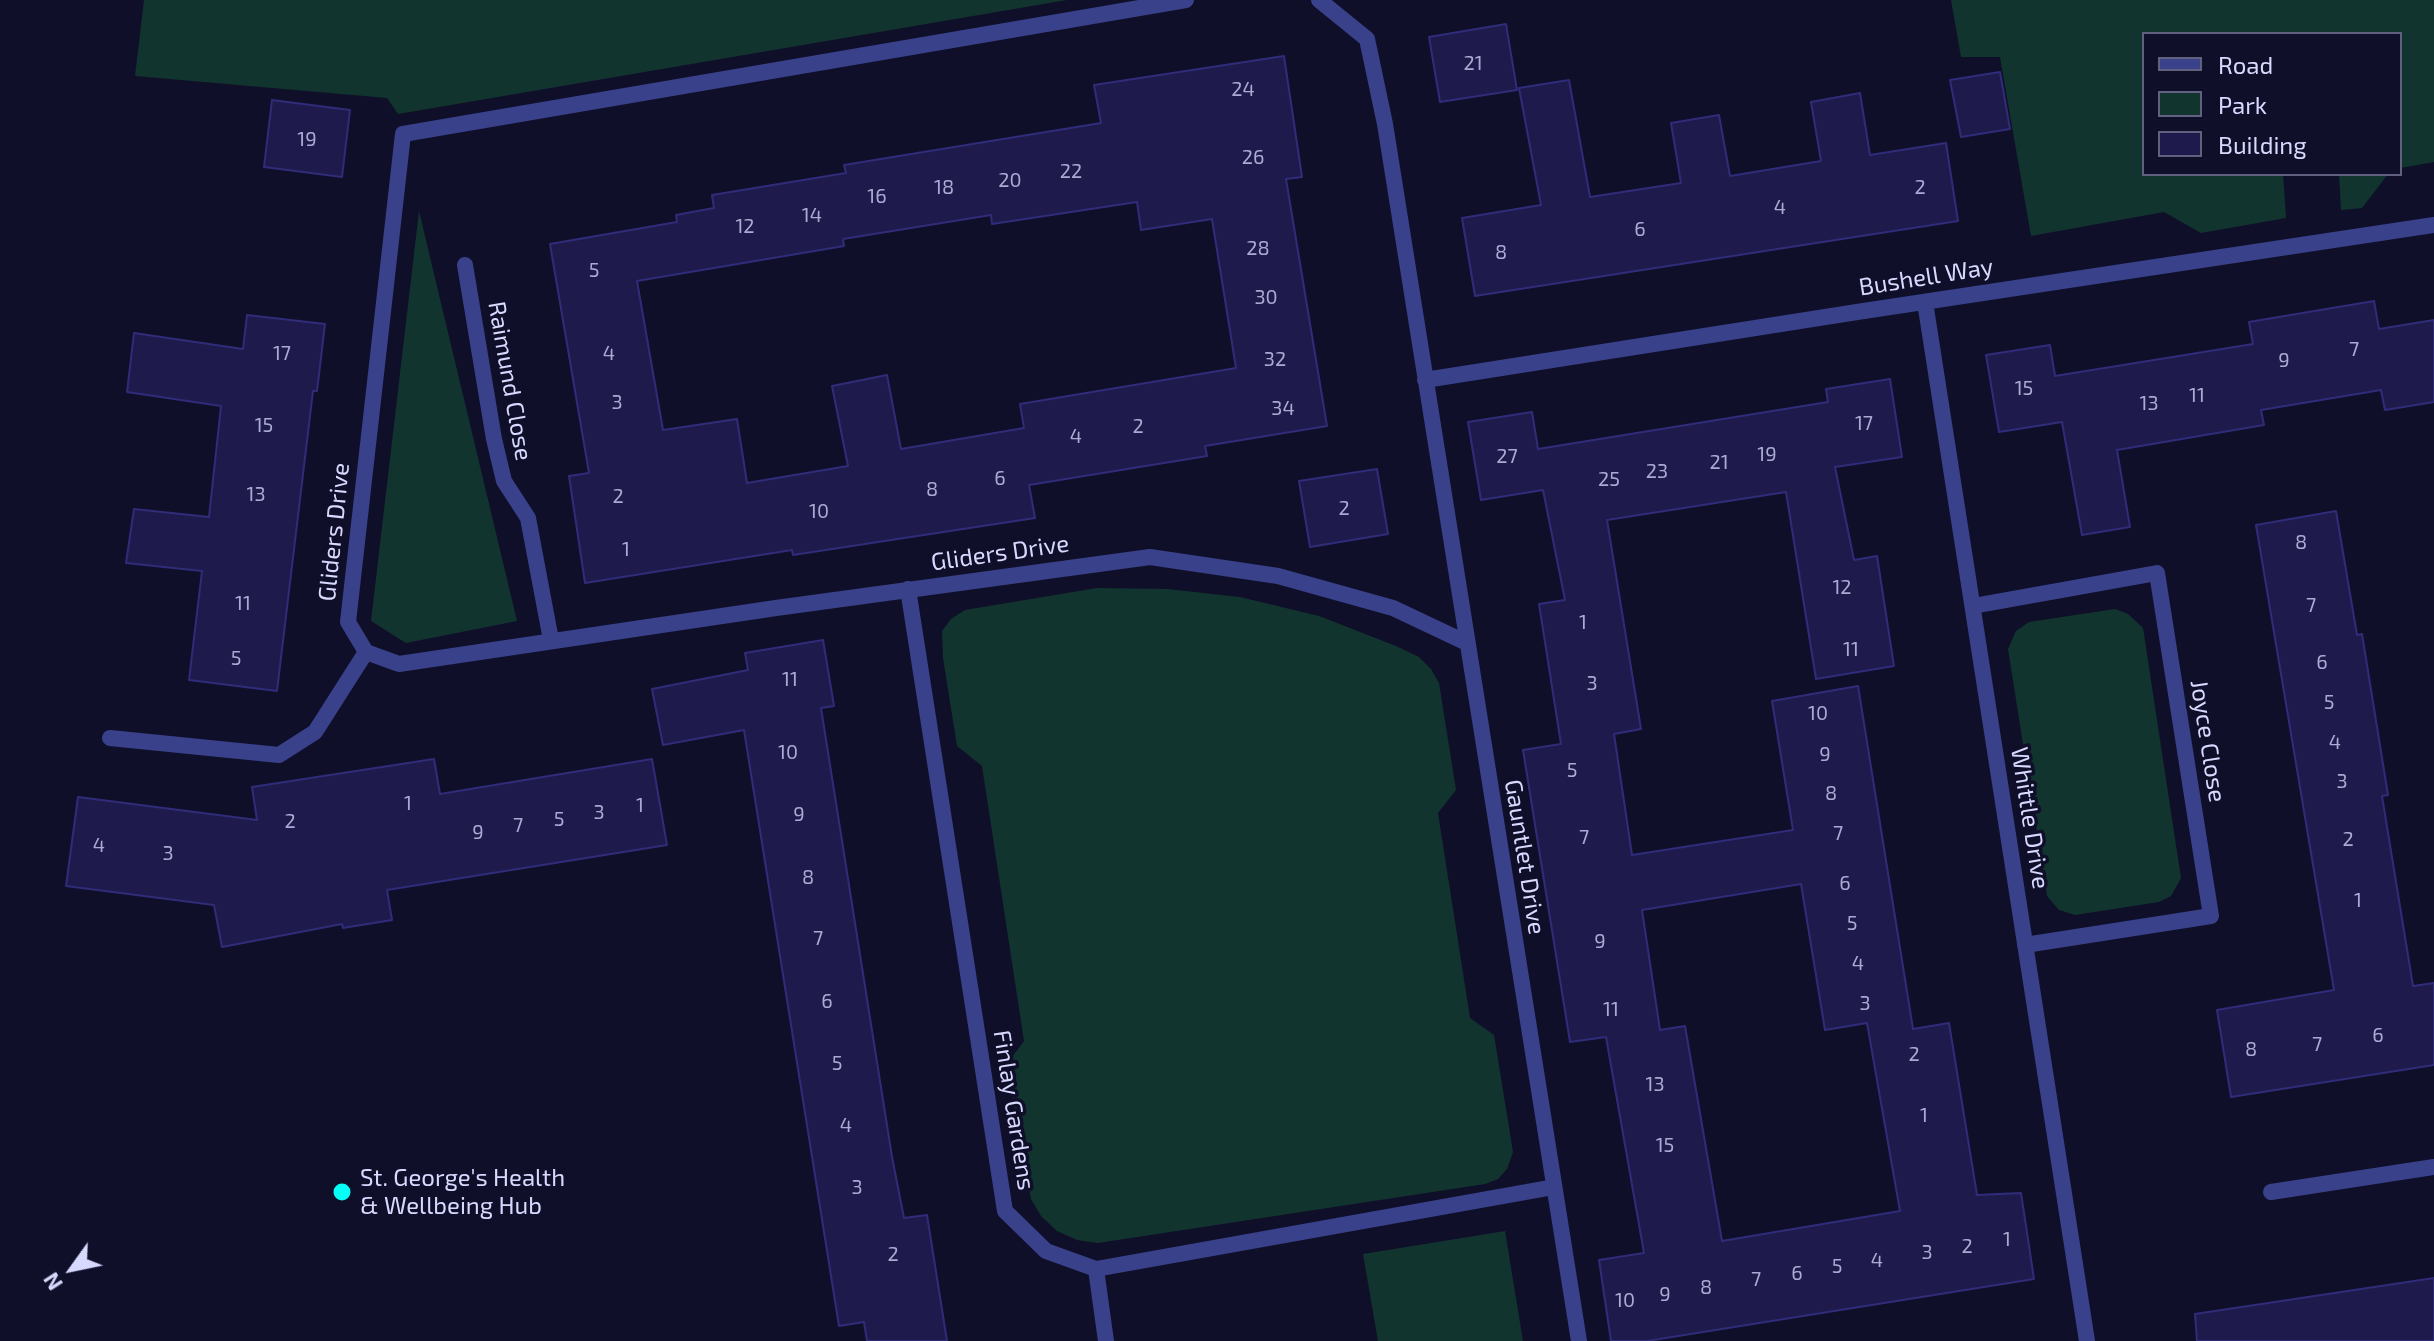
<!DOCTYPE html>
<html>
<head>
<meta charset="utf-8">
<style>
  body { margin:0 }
  #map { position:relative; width:2434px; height:1341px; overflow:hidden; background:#100f2a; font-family:"Exo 2",sans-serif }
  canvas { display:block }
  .legend { position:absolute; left:2142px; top:32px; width:260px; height:144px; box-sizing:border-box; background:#100f2a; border:2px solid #60607f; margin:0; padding:10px 14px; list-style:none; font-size:24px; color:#d8d9ff }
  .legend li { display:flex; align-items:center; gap:16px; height:40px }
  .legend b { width:40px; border:2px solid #60607f }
  .north { position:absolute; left:32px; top:1229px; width:80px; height:80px; -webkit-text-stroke:6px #100f2a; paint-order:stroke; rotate:237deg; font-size:22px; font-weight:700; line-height:32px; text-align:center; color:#d8d9ff }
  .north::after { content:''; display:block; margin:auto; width:28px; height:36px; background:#d8d9ff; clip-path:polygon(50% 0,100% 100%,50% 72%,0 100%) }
</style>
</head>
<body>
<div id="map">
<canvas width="2434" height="1341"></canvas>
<ul class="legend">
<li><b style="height:10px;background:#39418b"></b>Road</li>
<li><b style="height:22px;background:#12342e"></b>Park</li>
<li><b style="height:22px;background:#1e1b4c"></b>Building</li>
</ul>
<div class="north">N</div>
</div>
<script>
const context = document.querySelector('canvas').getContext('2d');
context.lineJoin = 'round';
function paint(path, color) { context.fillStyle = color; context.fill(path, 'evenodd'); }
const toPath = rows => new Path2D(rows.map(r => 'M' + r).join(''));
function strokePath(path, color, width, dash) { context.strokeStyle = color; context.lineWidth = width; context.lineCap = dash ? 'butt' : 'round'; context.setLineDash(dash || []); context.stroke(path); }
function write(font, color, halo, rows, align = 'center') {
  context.font = font + ' "Exo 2",sans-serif'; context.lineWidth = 7; context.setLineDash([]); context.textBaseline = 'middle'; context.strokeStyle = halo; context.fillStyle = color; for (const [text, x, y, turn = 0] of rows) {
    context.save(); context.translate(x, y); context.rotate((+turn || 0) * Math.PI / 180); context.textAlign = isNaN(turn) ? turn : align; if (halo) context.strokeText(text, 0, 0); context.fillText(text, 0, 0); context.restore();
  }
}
paint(toPath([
  [144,0,1067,0,398,114,387,98,135,76],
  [1951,0,2434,0,2434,162,2400,168,2400,34,2144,34,2144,174,2283,174,2286,218,2201,233,2164,212,2031,236,2000,57,1961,57],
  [2339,174,2388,174,2362,208,2341,210],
  [419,211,517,621,406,643,371,621],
  [1097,588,1167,589,1240,597,1319,616,1396,646,1419,657,1431,669,1439,683,1456,790,1438,813,1470,1018,1494,1035,1513,1152,1507,1169,1498,1179,1485,1184,1098,1243,1077,1240,1057,1231,1041,1216,1031,1199,1006,1065,1024,1041,982,766,957,746,943,658,942,631,951,619,965,610],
  [2115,609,2128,614,2143,628,2181,878,2171,896,2159,902,2075,915,2059,910,2047,896,2008,649,2016,631,2029,622],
  [1505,1231,1523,1341,1378,1341,1363,1254]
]), '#12342e');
const building = toPath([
  [1506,24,1517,90,1440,102,1429,37,1506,24],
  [1284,56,1302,177,1286,179,1327,426,1205,446,1207,456,1029,485,1035,518,793,555,792,550,585,583,569,476,589,473,550,244,677,222,676,215,714,208,712,195,846,173,844,165,1101,123,1094,85,1284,56],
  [1137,202,1141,230,1212,219,1236,368,1020,404,1024,428,901,449,887,375,832,386,848,466,747,483,737,419,663,430,637,281,844,246,843,239,991,215,992,224,1137,202],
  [2000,72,2010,129,1961,137,1950,80,2000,72],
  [1569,80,1590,197,1681,183,1671,123,1719,115,1730,176,1821,161,1811,102,1860,93,1870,155,1946,143,1958,221,1475,296,1462,218,1541,205,1519,88,1569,80],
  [272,100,350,110,342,177,264,167,272,100],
  [2374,301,2379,329,2434,320,2434,402,2385,410,2381,390,2261,410,2264,425,2117,450,2130,527,2082,535,2062,422,1999,432,1986,355,2050,345,2055,376,2253,344,2249,322,2374,301],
  [247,315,325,324,317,391,313,391,277,691,189,680,202,571,126,563,134,509,209,517,221,406,127,392,134,333,243,349,247,315],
  [1890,379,1902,457,1835,467,1854,560,1877,556,1894,666,1816,679,1786,492,1607,520,1641,729,1614,734,1632,855,1793,830,1772,701,1858,686,1913,1029,1949,1023,1977,1195,2021,1193,2034,1279,1647,1341,1611,1341,1599,1260,1644,1253,1606,1037,1570,1042,1523,750,1561,744,1539,604,1565,600,1543,490,1481,500,1468,422,1532,412,1538,449,1828,402,1826,389,1890,379],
  [1801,884,1825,1030,1867,1023,1900,1211,1722,1241,1685,1026,1660,1030,1642,910,1801,884],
  [1377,469,1388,534,1310,547,1299,481,1377,469],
  [2336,511,2357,635,2362,634,2388,795,2382,796,2413,986,2434,983,2434,1065,2231,1097,2217,1010,2334,990,2256,525,2336,511],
  [823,640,834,706,821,708,892,1157,904,1218,927,1215,947,1341,867,1341,864,1322,839,1326,744,730,663,745,652,689,748,670,745,653,823,640],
  [434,759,440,794,652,759,667,845,387,890,392,920,343,928,342,924,222,947,214,905,66,886,78,797,257,820,252,787,434,759],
  [2434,1278,2434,1341,2197,1341,2195,1314,2434,1278]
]);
paint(building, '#1e1b4c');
strokePath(building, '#302c79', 2);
strokePath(toPath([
  [110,738,279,755,315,732,366,652],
  [1096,1269,1106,1341]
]), '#39418b', 16);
strokePath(toPath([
  [1186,0,403,134,348,622,366,652,399,664,776,608,1150,557,1278,576,1393,608,1467,643],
  [1319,0,1367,39,1385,124,1579,1341],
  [465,265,494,439,504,481,528,518,551,640],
  [1925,302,2087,1341],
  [1425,380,1857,312,2434,225],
  [908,589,1005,1211,1046,1251,1096,1269,1554,1187],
  [1973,606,2157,573,2211,916,2025,945],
  [2271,1192,2434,1167]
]), '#39418b', 16);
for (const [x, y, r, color] of [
  [342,1192,10,"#04fff6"]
]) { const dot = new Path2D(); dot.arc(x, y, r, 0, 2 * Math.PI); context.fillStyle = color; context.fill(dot); strokePath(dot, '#100f2a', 3); }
write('20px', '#aaaad2', null, [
  ["21",1473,63],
  ["24",1243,89],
  ["19",307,139],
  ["26",1253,157],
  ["22",1071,171],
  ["20",1010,180],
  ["18",944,187],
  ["2",1920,187],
  ["16",877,196],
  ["4",1780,207],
  ["14",812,215],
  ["12",745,226],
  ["6",1640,229],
  ["28",1258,248],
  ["8",1501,252],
  ["5",594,270],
  ["30",1266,297],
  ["7",2354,349],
  ["17",282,353],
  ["4",609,353],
  ["32",1275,359],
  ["9",2284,360],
  ["15",2024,388],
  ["11",2197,395],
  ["3",617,402],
  ["13",2149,403],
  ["34",1283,408],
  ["17",1864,423],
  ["15",264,425],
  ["2",1138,426],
  ["4",1076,436],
  ["19",1767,454],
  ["27",1507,456],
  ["21",1719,462],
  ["23",1657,471],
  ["6",1000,478],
  ["25",1609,479],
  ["8",932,489],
  ["13",256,494],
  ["2",618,496],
  ["2",1344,508],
  ["10",819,511],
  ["8",2301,542],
  ["1",626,549],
  ["12",1842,587],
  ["11",243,603],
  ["7",2311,605],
  ["1",1583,622],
  ["11",1851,649],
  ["5",236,658],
  ["6",2322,662],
  ["11",790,679],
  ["3",1592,683],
  ["5",2329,702],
  ["10",1818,713],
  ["4",2335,742],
  ["10",788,752],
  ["9",1825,754],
  ["5",1572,770],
  ["3",2342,781],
  ["8",1831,793],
  ["1",408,803],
  ["1",640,805],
  ["3",599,812],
  ["9",799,814],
  ["5",559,819],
  ["2",290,821],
  ["7",518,825],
  ["9",478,832],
  ["7",1838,833],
  ["7",1584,837],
  ["2",2348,839],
  ["4",99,845],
  ["3",168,853],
  ["8",808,877],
  ["6",1845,883],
  ["1",2358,900],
  ["5",1852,923],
  ["7",818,938],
  ["9",1600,941],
  ["4",1858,963],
  ["6",827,1001],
  ["3",1865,1003],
  ["11",1611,1009],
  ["6",2378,1035],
  ["7",2317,1044],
  ["8",2251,1049],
  ["2",1914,1054],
  ["5",837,1063],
  ["13",1655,1084],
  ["1",1924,1115],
  ["4",846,1125],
  ["15",1665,1145],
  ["3",857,1187],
  ["1",2007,1239],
  ["2",1967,1246],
  ["3",1927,1252],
  ["2",893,1254],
  ["4",1877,1260],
  ["5",1837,1266],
  ["6",1797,1273],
  ["7",1756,1279],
  ["8",1706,1287],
  ["9",1665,1294],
  ["10",1625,1300]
]);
write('24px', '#d8d9ff', '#100f2a', [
  ["Bushell Way",1926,277,-9],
  ["Raimund Close",510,381,80],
  ["Gliders Drive",334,532,-84],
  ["Gliders Drive",1000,553,-8],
  ["Joyce Close",2208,741,81],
  ["Whittle Drive",2030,818,81],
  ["Gauntlet Drive",1525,857,81],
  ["Finlay Gardens",1014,1110,81]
]);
write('24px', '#d8d9ff', '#100f2a', [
  ["St. George's Health",360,1178],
  ["& Wellbeing Hub",360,1206]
], 'left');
</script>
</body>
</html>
